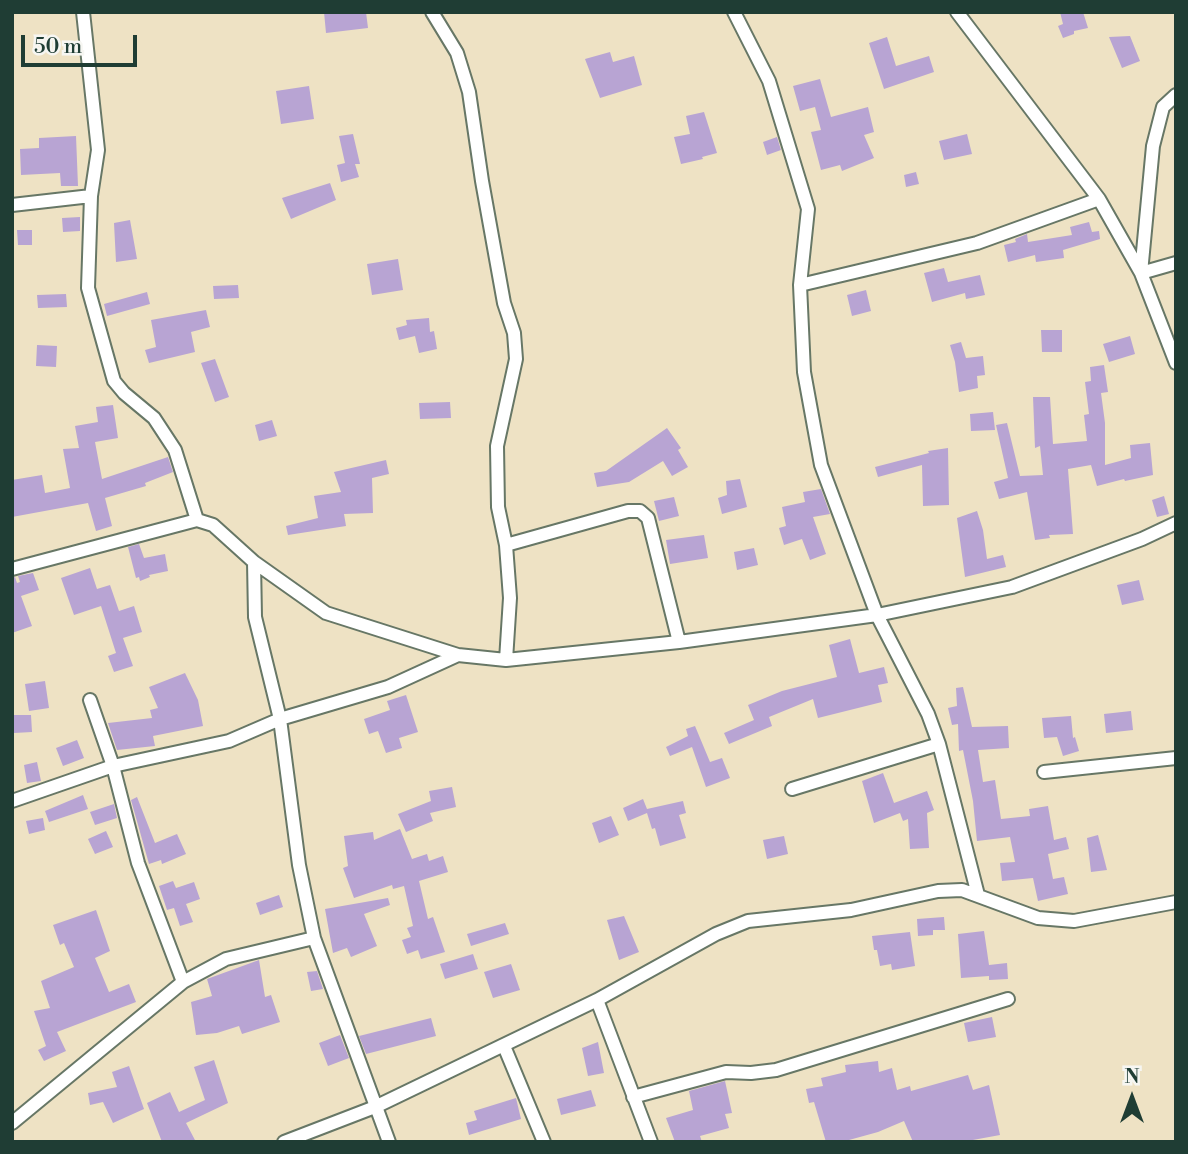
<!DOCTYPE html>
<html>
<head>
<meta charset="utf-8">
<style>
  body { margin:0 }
  #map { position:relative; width:1188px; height:1154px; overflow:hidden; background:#eee2c4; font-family:"Libre Bodoni",serif }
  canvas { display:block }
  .frame { position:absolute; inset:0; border:14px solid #1f3d34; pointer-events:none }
  .north { position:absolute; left:1097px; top:1063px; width:70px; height:70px; -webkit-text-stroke:5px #f6f6f2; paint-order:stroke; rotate:0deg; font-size:19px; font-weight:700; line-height:28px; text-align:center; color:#1f3d34 }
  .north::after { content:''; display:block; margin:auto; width:24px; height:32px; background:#1f3d34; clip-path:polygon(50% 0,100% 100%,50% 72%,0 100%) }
  .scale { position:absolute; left:21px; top:35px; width:116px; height:32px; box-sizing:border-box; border:4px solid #1f3d34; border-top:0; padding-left:9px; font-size:21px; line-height:24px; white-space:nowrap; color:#1f3d34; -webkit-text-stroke:5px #f6f6f2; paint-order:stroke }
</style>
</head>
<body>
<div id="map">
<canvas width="1188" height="1154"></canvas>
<div class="frame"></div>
<div class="north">N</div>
<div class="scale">50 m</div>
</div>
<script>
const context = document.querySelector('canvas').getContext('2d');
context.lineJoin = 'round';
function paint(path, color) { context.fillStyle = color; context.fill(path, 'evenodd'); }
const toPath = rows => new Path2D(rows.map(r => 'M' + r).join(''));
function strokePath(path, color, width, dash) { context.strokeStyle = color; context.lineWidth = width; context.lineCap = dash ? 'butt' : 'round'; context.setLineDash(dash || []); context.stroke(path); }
paint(toPath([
  [324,12,366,12,368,28,326,33],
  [1060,12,1083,12,1088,28,1074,31,1074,34,1063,38,1058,26,1063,24],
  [1130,36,1140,61,1122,68,1109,37],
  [887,37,896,66,929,56,934,72,884,89,869,43],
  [610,52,613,62,634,56,642,85,600,98,585,59],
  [820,79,831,117,868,107,874,132,864,135,874,158,842,171,840,165,821,170,811,132,821,130,815,107,800,111,793,86],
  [309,86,314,119,281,124,276,91],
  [704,112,717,153,702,157,703,159,681,164,674,137,690,134,686,116],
  [353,134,360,164,355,164,359,177,341,182,337,165,345,163,339,136],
  [967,134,972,154,944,160,939,141],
  [76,136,78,186,61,186,60,173,21,175,20,149,39,148,39,138],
  [777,137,781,150,767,155,763,142],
  [916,172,919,184,906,187,904,175],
  [330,183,336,200,291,219,282,198],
  [80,217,80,231,63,232,62,218],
  [130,220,137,259,116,262,114,223],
  [1089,222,1092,232,1099,231,1100,239,1063,250,1064,258,1036,262,1035,255,1008,262,1004,245,1016,242,1015,239,1027,234,1028,242,1072,235,1070,227],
  [17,230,32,230,32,245,18,245],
  [398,259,403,290,372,295,367,264],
  [944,268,948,282,980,275,985,295,966,299,965,293,932,302,924,273],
  [238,285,239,298,214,299,213,286],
  [866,290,871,311,852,316,847,295],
  [147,292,150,304,107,316,104,304],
  [66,294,67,307,38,308,37,295],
  [206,310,210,327,191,332,195,352,149,363,145,350,156,347,151,320],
  [429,318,430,332,434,331,437,349,419,353,415,336,399,340,396,328,407,325,406,320],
  [1041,330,1062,330,1062,352,1042,352],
  [1130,336,1135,354,1109,362,1103,344],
  [961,342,966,358,983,356,985,375,977,376,978,388,959,392,955,362,950,345],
  [37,345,57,346,56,367,36,366],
  [215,359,229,397,215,402,201,363],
  [1104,365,1108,392,1101,393,1105,423,1105,465,1131,458,1130,445,1150,443,1153,475,1125,481,1124,479,1097,486,1091,465,1068,469,1073,534,1049,535,1050,538,1035,540,1027,492,999,499,994,482,1008,478,996,425,1007,423,1020,476,1043,475,1040,446,1035,448,1033,397,1050,397,1053,444,1087,441,1084,415,1089,414,1085,382,1091,381,1090,367],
  [450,402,451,418,420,419,419,403],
  [113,405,118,438,95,442,102,479,168,457,173,472,145,483,146,486,105,498,112,526,96,531,88,503,12,517,12,480,42,475,45,493,70,488,63,449,79,448,75,426,98,422,96,407],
  [993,412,995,430,971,431,970,414],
  [272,420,277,436,259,441,255,425],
  [667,428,681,448,678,450,688,467,672,476,663,461,629,482,597,487,594,473,606,471],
  [948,448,949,505,923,506,922,465,878,477,875,467,929,453,928,451],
  [386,460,389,474,372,478,373,513,344,514,346,526,288,535,286,526,318,518,314,496,341,492,334,472],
  [740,479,747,507,722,514,718,498,727,495,726,481],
  [821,489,830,514,813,517,826,554,810,560,802,539,784,545,779,528,786,526,782,507,805,502,803,492],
  [1164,496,1169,514,1157,517,1152,500],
  [674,497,679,516,659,521,654,501],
  [977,511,983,530,987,559,1003,555,1006,567,965,577,957,518],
  [704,535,708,558,670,564,666,540],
  [139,544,144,558,165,554,168,571,149,575,150,577,140,581,139,577,136,578,128,547],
  [754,548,758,565,737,570,734,552],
  [90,568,97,589,110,585,119,611,134,606,142,632,123,638,133,666,114,672,108,656,116,653,101,606,74,615,61,578],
  [33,573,39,590,21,596,32,626,12,633,12,578,15,577,17,583,20,582,18,576],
  [1139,580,1144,600,1122,605,1117,585],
  [850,639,859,673,884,667,888,683,878,685,882,702,818,718,813,699,769,717,772,726,729,744,724,733,754,720,748,705,782,691,837,677,829,645],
  [185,673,198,700,203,726,153,736,155,746,117,750,108,723,152,718,150,710,158,708,149,687],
  [45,681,49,708,29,711,25,684],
  [963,687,972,727,1008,726,1009,748,978,750,983,782,995,780,1001,819,1030,816,1029,809,1048,806,1054,840,1066,837,1069,849,1048,854,1053,879,1064,877,1068,894,1038,901,1033,878,1002,881,1000,863,1015,862,1010,837,977,841,973,801,963,750,959,751,958,724,952,725,948,708,957,706,956,688],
  [406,695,418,732,399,738,402,748,386,753,378,731,369,734,364,719,390,710,387,701],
  [1131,711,1133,730,1106,733,1104,714],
  [13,715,31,715,32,732,14,733],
  [1071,716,1073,738,1075,737,1079,751,1063,756,1057,737,1044,738,1042,718],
  [695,726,710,762,722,758,730,778,706,787,692,747,670,756,666,747,688,736,686,729],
  [77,740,84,758,63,766,56,748],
  [37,762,41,781,27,783,24,765],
  [883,773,894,803,927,791,934,810,927,813,929,848,910,849,908,819,903,821,900,813,874,823,862,781],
  [452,787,456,807,430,813,433,821,406,832,398,814,431,801,429,791],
  [83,795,88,809,49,822,45,811],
  [137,797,155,843,177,834,186,854,162,864,161,860,149,864,131,800],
  [643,799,647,809,683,801,686,813,679,815,686,838,660,846,655,828,652,829,647,813,628,821,623,808],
  [114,804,117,818,95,825,90,812],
  [611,816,619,835,599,843,592,823],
  [43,818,45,830,29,834,26,821],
  [400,829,412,859,427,854,429,861,443,856,448,872,419,881,428,919,433,917,445,952,421,959,418,950,407,954,402,940,411,937,407,928,413,926,404,886,393,889,392,885,354,898,343,868,348,866,344,836,373,832,374,840],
  [106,831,113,847,95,854,88,839],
  [1098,835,1107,870,1091,872,1087,838],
  [784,836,788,854,767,859,763,840],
  [173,881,176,888,194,882,200,899,186,904,193,922,180,926,174,908,167,910,159,886],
  [279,895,283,907,260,915,256,903],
  [388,898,390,905,364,914,377,946,351,957,347,948,333,953,325,909],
  [96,910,110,951,95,958,109,992,129,984,136,1002,57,1032,66,1051,44,1061,38,1050,46,1046,34,1011,50,1008,41,981,74,967,64,943,60,945,53,925],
  [624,916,639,952,619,960,607,920],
  [944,917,945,930,933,930,933,935,918,936,917,919],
  [505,923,509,934,471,946,467,934],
  [984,931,989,965,1007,963,1008,979,989,980,989,976,961,978,958,934],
  [910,932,915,966,892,970,891,964,880,966,877,950,874,950,872,936],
  [473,954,478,969,445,979,440,964],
  [259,960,265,997,271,995,280,1022,242,1034,239,1026,217,1033,196,1035,191,1002,212,996,207,979],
  [511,964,520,990,493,998,484,972],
  [317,971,323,989,311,991,307,972],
  [992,1017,996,1037,968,1042,964,1023],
  [431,1018,436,1036,366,1054,359,1036],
  [340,1035,349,1058,328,1066,319,1043],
  [598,1042,604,1073,588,1076,582,1048],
  [214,1060,228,1103,186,1123,196,1142,162,1142,147,1103,170,1092,179,1112,205,1100,194,1067],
  [878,1061,879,1072,892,1068,897,1090,910,1086,911,1091,968,1075,973,1090,989,1085,1000,1135,962,1142,913,1142,904,1121,878,1132,849,1140,850,1142,826,1142,814,1102,809,1103,806,1089,823,1086,821,1078,846,1072,845,1065],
  [129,1066,144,1109,113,1123,103,1102,90,1105,88,1093,117,1087,112,1072],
  [725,1081,732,1113,725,1114,729,1128,700,1136,702,1142,675,1142,666,1118,693,1110,689,1091],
  [591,1090,596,1106,561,1115,557,1099],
  [516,1098,521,1119,469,1135,466,1123,477,1120,474,1111]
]), '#b8a4d3');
const minor = toPath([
  [83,12,98,150,91,196,88,288,114,381,124,393,154,418,175,450,197,520],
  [432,12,457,53,469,92,482,181,504,303,514,333,516,359,497,446,498,507,506,545,510,598,506,660],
  [734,12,769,81,808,209,800,285,804,372,821,465,877,615,928,714,939,744,978,895],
  [957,12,1099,199,1141,273,1176,263],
  [1176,95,1163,107,1153,146,1141,273,1176,363],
  [12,205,91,196],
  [800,285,977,243,1099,199],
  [506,545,628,511,640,511,648,518,679,642],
  [254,562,255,617,280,719,299,865,314,938,389,1142],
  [12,569,197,520,213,525,254,562,326,613,458,655,506,660,679,642,877,615,1012,587,1142,539,1176,523],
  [90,700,113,766,138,863,183,982],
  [1044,772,1176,758],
  [792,789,939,744],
  [12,801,113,766,229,741,280,719,388,687,458,655],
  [597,1000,651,1142],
  [504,1046,544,1142],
  [633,1097,726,1072,751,1073,776,1070,1008,999],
  [12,1123,183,982,226,959,314,938],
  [284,1142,375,1107,597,1000,716,934,748,921,851,910,938,891,962,890,1038,918,1074,921,1176,902]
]);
strokePath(minor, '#677766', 16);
strokePath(minor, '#fff', 12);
</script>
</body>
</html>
